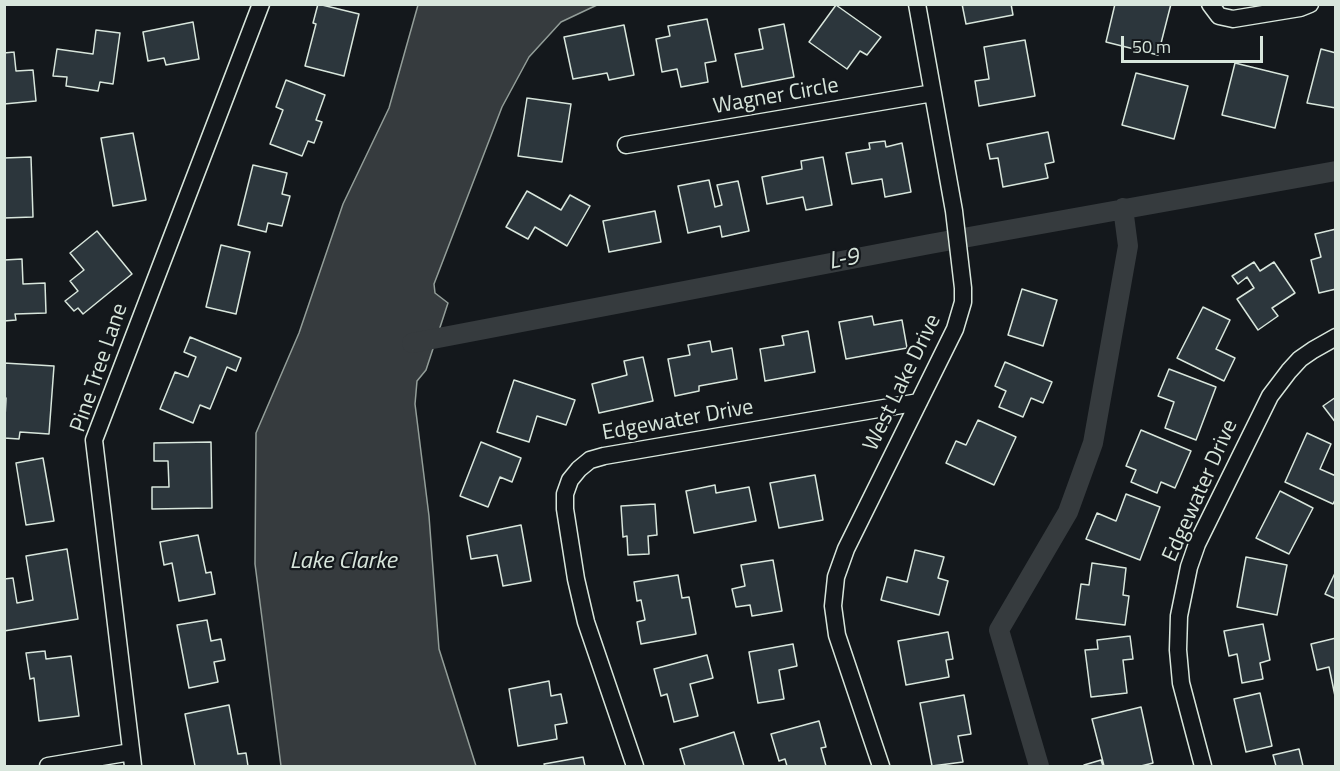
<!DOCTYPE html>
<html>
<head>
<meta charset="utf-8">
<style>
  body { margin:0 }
  #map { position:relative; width:1340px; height:771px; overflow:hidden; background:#14181c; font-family:"Titillium Web",sans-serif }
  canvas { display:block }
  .frame { position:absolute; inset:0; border:6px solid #d8e6dc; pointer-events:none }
  .scale { position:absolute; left:1121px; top:36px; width:142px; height:27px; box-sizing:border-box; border:3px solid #d8e6dc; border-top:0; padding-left:8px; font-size:18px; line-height:21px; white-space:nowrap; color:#d8e6dc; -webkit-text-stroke:4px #14181c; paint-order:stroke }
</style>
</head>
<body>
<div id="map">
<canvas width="1340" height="771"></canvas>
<div class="frame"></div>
<div class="scale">50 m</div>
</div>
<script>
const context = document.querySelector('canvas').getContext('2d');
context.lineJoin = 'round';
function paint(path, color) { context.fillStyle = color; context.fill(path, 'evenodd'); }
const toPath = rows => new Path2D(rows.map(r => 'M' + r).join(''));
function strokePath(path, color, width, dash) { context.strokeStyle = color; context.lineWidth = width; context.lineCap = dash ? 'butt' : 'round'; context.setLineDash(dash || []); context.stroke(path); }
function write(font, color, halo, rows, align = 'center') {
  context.font = font + ' "Titillium Web",sans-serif'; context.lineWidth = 4.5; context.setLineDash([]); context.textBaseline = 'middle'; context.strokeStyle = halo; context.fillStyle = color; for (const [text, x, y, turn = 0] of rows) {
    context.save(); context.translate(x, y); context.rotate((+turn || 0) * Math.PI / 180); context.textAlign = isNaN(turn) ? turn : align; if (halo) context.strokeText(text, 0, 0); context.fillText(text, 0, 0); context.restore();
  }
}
const water = toPath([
  [418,5,597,5,561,22,529,57,502,107,434,284,435,293,448,303,426,370,417,381,415,404,429,516,439,649,476,766,281,766,255,564,256,433,299,333,343,204,389,108,418,5]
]);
paint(water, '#363b3e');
strokePath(water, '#939e99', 1.5);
strokePath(toPath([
  [412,343,930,244,1336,171],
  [1039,766,999,630,1068,512,1093,443,1128,246,1123,208]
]), '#363b3e', 20);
const building = toPath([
  [318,4,359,14,344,76,305,66,316,24,313,23,318,4],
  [962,4,1011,4,1013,15,966,24,962,4],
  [1115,4,1171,4,1158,55,1106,42,1115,4],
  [836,5,881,37,867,55,860,51,847,69,809,42,836,5],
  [707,19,716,61,705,63,708,82,681,87,677,69,662,72,656,39,670,36,668,26,707,19],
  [193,22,199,59,166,65,164,58,148,61,143,32,193,22],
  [784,24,794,77,742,87,735,54,763,49,759,29,784,24],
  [624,25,634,75,609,80,607,73,573,79,564,37,624,25],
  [96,30,120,33,113,84,100,82,98,91,66,86,67,77,53,76,57,49,93,54,96,30],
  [1025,40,1035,96,979,106,975,81,989,79,984,47,1025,40],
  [1321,49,1336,53,1336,108,1307,103,1321,49],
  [14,52,16,71,33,70,36,101,4,104,4,53,14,52],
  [1235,63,1288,76,1275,128,1222,115,1235,63],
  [1136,73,1188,86,1174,139,1122,125,1136,73],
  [286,80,325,95,316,120,322,122,314,143,308,141,302,156,270,144,283,110,276,107,286,80],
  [527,98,571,104,562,162,518,156,527,98],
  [1048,132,1054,162,1045,164,1048,178,1003,187,998,158,990,159,987,144,1048,132],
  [133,133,146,200,113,206,101,138,133,133],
  [885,141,886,147,902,143,911,192,885,197,882,179,852,184,846,153,870,149,869,143,885,141],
  [31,157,33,217,4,218,4,158,31,157],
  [823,157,832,205,806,210,803,197,767,204,762,177,802,169,801,161,823,157],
  [253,165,287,173,282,194,290,196,282,226,268,223,266,232,238,225,253,165],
  [709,180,715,207,722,205,717,185,738,181,749,231,722,237,720,226,688,233,678,186,709,180],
  [527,191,561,210,570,195,590,206,567,246,535,227,528,239,506,227,527,191],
  [655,211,661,242,609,252,603,221,655,211],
  [1336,229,1336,289,1319,293,1311,260,1321,257,1315,234,1336,229],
  [97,231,132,274,83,314,78,308,74,311,65,301,78,291,70,281,84,270,70,253,97,231],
  [221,245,250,252,236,314,206,307,221,245],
  [22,259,23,284,45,283,46,313,15,314,16,320,4,321,4,260,22,259],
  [1254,262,1260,271,1274,262,1295,293,1272,308,1278,316,1258,330,1237,299,1254,288,1247,277,1238,284,1232,276,1254,262],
  [1022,289,1057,300,1043,346,1008,335,1022,289],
  [1203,307,1230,320,1216,349,1235,358,1224,381,1177,358,1203,307],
  [872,316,874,325,902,320,907,348,846,359,839,322,872,316],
  [808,331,815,372,765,381,760,349,784,345,782,336,808,331],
  [190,337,241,358,236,371,227,367,210,409,200,405,193,423,160,409,175,372,188,377,196,357,184,352,190,337],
  [710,341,712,352,732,348,737,379,699,386,699,391,675,396,668,359,690,355,688,345,710,341],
  [643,357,653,401,599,413,592,384,627,375,624,361,643,357],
  [1005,362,1052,382,1043,403,1031,398,1023,417,999,407,1006,391,995,386,1005,362],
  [4,363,54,366,49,434,20,432,19,439,4,438,6,398,4,398,4,363],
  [1169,369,1216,387,1196,440,1165,428,1174,402,1158,396,1169,369],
  [514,380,575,400,566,425,537,416,529,442,497,432,514,380],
  [1336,397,1336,423,1323,406,1336,397],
  [978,420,1016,437,994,485,946,463,956,441,966,445,978,420],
  [1141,430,1191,451,1175,488,1161,482,1157,493,1131,482,1136,470,1126,466,1141,430],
  [1307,433,1331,444,1320,469,1336,476,1336,498,1333,504,1285,482,1307,433],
  [211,442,212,508,152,509,152,487,169,487,168,461,154,461,154,443,211,442],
  [481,442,521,458,512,482,500,477,488,507,460,496,481,442],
  [43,458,54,521,26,525,16,463,43,458],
  [815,475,823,520,779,528,770,483,815,475],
  [715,485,716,493,749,487,756,521,694,533,686,491,715,485],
  [1280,491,1313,508,1289,554,1256,538,1280,491],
  [1126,494,1160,507,1140,560,1086,539,1097,513,1116,521,1126,494],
  [655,504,657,535,648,536,649,554,628,555,627,536,623,537,621,506,655,504],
  [521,525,531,581,503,586,497,555,471,559,467,536,521,525],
  [198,535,206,573,211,572,215,594,179,601,172,563,164,565,160,542,198,535],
  [67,549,78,619,4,631,4,579,13,578,17,603,33,600,26,556,67,549],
  [915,550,944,557,938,578,948,581,939,615,881,600,887,577,907,582,915,550],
  [1246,557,1287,565,1277,615,1237,607,1246,557],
  [773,560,782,611,752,616,750,605,736,607,732,589,745,586,741,565,773,560],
  [1092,563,1126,568,1123,595,1129,596,1125,625,1076,619,1081,584,1089,585,1092,563],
  [1336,571,1336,599,1325,594,1336,571],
  [678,575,682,598,689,597,696,634,641,644,637,622,645,620,641,600,637,601,634,582,678,575],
  [207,620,211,641,221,639,225,660,214,662,218,682,189,688,177,625,207,620],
  [1263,624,1270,660,1260,663,1263,679,1242,683,1237,654,1229,656,1224,631,1263,624],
  [948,632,953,659,946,660,949,677,906,685,898,641,948,632],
  [1130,636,1133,659,1123,660,1127,693,1091,697,1085,650,1098,649,1097,640,1130,636],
  [1336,638,1336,696,1335,696,1329,667,1317,670,1311,644,1336,638],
  [793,644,797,666,779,670,784,699,758,703,749,652,793,644],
  [45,651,46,659,71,656,79,716,39,721,34,678,30,679,26,653,45,651],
  [707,655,713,678,690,684,698,716,674,722,667,694,661,696,654,669,707,655],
  [549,681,551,696,561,694,567,723,555,725,557,739,518,746,509,689,549,681],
  [1260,693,1272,746,1246,752,1234,699,1260,693],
  [964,695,971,734,958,736,963,762,932,766,920,703,964,695],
  [229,705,238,754,246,753,248,766,195,766,185,714,229,705],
  [1141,707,1153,763,1141,766,1104,766,1092,719,1141,707],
  [819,721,826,747,821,748,826,766,787,766,785,759,779,761,771,734,819,721],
  [734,732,744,766,685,766,680,749,734,732],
  [1299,749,1303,766,1276,766,1273,755,1299,749],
  [583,757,585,766,545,766,544,764,583,757],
  [1101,760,1103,766,1084,766,1084,765,1101,760]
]);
paint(building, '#2c363c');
strokePath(building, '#d8e6dc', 1.5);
const street = toPath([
  [1210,4,1219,16,1233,19,1300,8,1310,4],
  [626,145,933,93],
  [48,766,131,752],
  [133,766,94,440,261,4],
  [635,766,586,622,576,579,565,509,565,494,570,480,579,469,590,460,604,456,919,402],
  [881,766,837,635,833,606,836,577,846,549,955,329,963,302,963,288,954,211,917,4],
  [1203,766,1181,683,1178,650,1179,616,1189,567,1197,544,1270,396,1289,371,1300,359,1313,350,1336,337]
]);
strokePath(street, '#d8e6dc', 19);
strokePath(street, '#14181c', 16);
write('22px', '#d8e6dc', '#14181c', [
  ["Wagner Circle",776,97,-10],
  ["Pine Tree Lane",100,368,-71],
  ["West Lake Drive",903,383,-64],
  ["Edgewater Drive",678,421,-10],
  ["Edgewater Drive",1201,491,-66]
]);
write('italic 24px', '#d8e6dc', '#14181c', [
  ["L-9",844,260,-11],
  ["Lake Clarke",343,562]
]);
</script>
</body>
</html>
